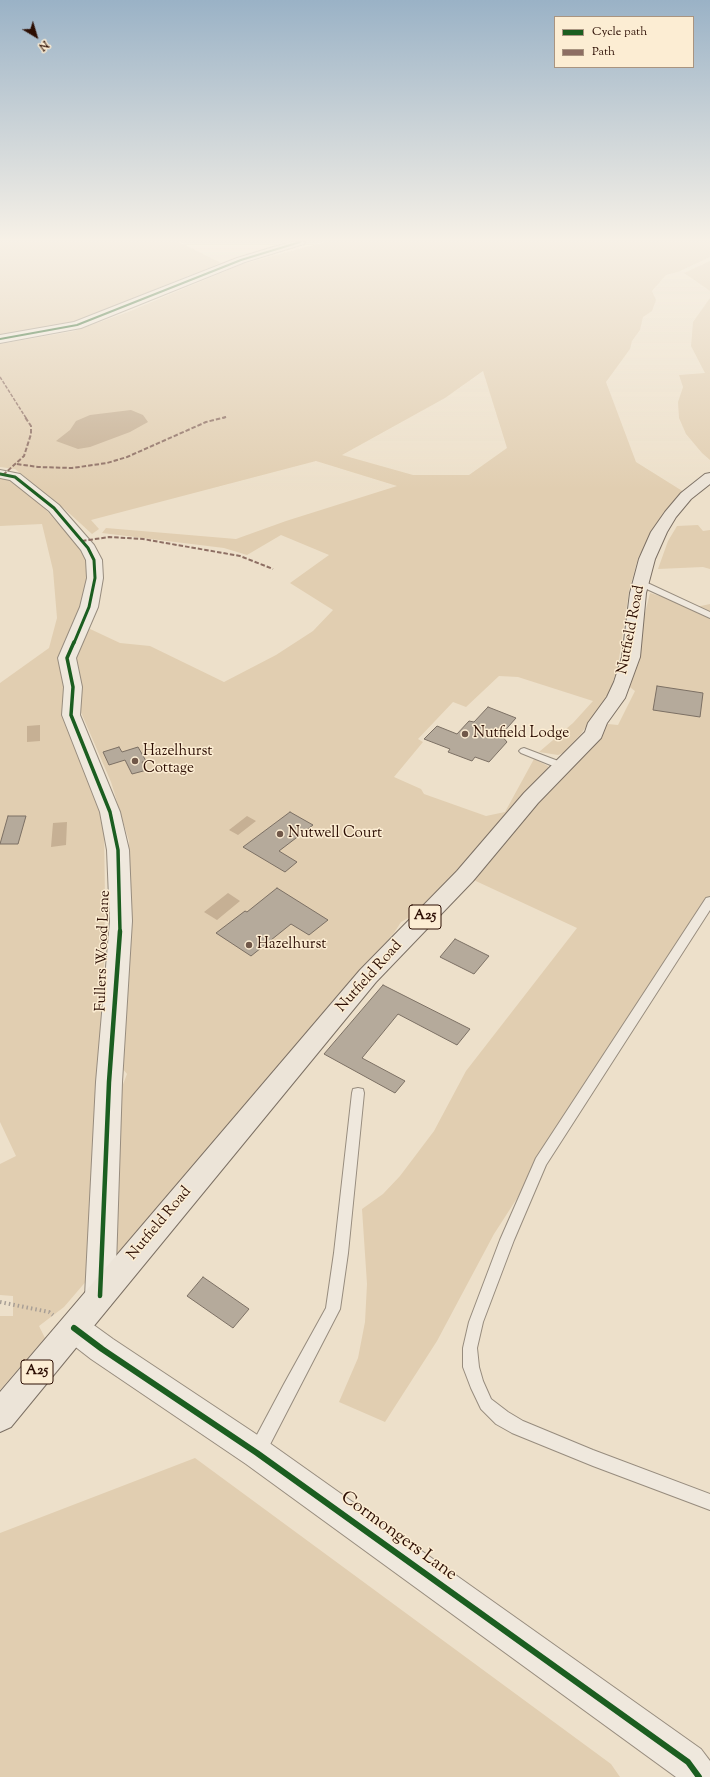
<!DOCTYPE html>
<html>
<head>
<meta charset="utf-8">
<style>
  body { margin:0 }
  #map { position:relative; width:710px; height:1777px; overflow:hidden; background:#ede0ca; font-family:"Sorts Mill Goudy",serif }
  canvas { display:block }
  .legend { position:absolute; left:554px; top:16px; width:140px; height:52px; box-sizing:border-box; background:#fcedd3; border:1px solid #a99480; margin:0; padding:5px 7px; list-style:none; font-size:12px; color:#2c0e03 }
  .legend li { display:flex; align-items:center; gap:8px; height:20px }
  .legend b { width:20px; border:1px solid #a99480 }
  .north { position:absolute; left:16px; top:16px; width:40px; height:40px; -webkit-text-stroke:3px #fcedd3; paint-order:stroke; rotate:142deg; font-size:11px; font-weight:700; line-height:16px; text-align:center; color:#2c0e03 }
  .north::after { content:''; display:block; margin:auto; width:14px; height:18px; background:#2c0e03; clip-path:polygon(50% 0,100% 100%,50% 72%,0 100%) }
</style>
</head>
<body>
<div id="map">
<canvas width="710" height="1777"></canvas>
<ul class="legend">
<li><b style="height:5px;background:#1b5e20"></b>Cycle path</li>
<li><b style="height:5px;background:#8d6e63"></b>Path</li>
</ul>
<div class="north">N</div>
</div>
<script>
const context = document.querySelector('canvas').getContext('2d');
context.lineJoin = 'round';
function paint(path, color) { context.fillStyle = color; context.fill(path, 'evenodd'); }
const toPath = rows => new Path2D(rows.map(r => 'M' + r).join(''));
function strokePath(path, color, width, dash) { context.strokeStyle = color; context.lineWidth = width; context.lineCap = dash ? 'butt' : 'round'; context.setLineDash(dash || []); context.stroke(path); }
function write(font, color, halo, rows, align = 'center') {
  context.font = font + ' "Sorts Mill Goudy",serif'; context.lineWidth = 3; context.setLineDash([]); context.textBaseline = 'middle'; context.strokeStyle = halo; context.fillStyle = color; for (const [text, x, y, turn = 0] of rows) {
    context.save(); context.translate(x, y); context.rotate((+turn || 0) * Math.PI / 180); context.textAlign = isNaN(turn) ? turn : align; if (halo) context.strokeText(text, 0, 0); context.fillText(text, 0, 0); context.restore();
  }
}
paint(toPath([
  [0,242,179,242,221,263,131,299,90,317,67,324,0,336],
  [325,242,710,242,710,257,678,272,666,275,652,291,656,300,652,311,643,317,640,330,632,341,630,349,606,382,636,462,684,492,660,519,638,558,629,591,618,666,608,697,580,735,563,753,558,755,539,752,573,723,593,701,518,677,499,676,466,707,453,702,418,739,423,742,394,777,421,789,424,794,486,816,505,812,534,759,548,766,548,772,427,908,401,922,394,933,291,1051,126,1252,112,1258,120,1092,127,1074,118,1063,129,841,111,782,80,710,76,659,80,646,88,628,120,643,150,646,224,682,276,655,313,631,333,610,290,583,329,555,281,535,247,555,224,548,102,533,106,528,236,539,286,521,397,486,316,461,91,520,99,529,92,534,58,503,15,469,0,467,0,344,74,331,128,312,242,264],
  [483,371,507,448,469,475,413,475,342,455,445,398],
  [710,261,710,291,684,273],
  [710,298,710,460,702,453,686,434,679,418,678,402,683,387,679,375,705,373,691,346,693,322],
  [0,478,15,481,32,494,77,545,88,564,87,584,81,611,58,660,66,678,62,710,65,725,98,801,104,827,105,902,103,1015,88,1279,64,1307,39,1326,45,1338,0,1390,0,1316,13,1316,13,1296,0,1295,0,1164,16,1156,0,1122,0,683,49,648,57,618,53,570,42,524,0,526],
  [698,525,703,531,710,530,710,569,703,567,658,569,668,541,677,526],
  [650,593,696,607,710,604,710,899,494,1234,437,1341,385,1422,339,1402,358,1358,365,1322,367,1284,362,1209,383,1194,400,1176,434,1131,466,1071,577,928,465,876,598,723,618,725,635,691,627,685],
  [195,1458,611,1764,620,1777,0,1777,0,1533]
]), '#e1ceb1');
paint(toPath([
  [131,410,143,415,148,422,130,432,90,447,78,449,56,441,70,430,76,421,90,415],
  [40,725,40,741,27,742,27,726],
  [247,816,256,821,238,835,229,830],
  [67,822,66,845,51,847,53,823],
  [228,893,240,901,217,920,204,912]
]), '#c6b094');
const building = toPath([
  [657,686,703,693,700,717,653,710,657,686],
  [488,707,516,718,501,735,507,742,489,762,475,757,472,761,448,752,450,749,424,739,437,726,457,734,469,721,474,722,488,707],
  [119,747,122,752,138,747,146,761,142,762,147,770,132,774,125,760,109,765,103,752,119,747],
  [290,812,313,825,279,851,297,862,285,872,243,847,290,812],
  [8,816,26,816,18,844,0,844,8,816],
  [277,888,328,920,309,935,291,924,251,956,216,933,245,911,247,912,277,888],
  [455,939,489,956,474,974,440,957,455,939],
  [383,985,470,1029,457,1045,398,1014,362,1058,405,1081,395,1093,324,1054,383,985],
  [203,1277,249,1309,233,1328,187,1296,203,1277]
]);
paint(building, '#b5aa9b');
strokePath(building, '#7c7064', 1);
const service = toPath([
  [641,580,710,612,710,618,638,585,637,583,641,580],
  [524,748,566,764,567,766,562,769,558,768,521,753,519,751,521,749,524,748],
  [710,897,710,910,546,1165,514,1240,483,1322,477,1348,479,1367,483,1381,491,1399,508,1412,523,1421,593,1450,710,1494,710,1510,593,1466,512,1433,496,1424,481,1409,471,1388,463,1367,463,1348,469,1322,500,1240,536,1158,706,898,710,897],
  [358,1088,363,1089,364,1093,348,1253,340,1309,263,1458,257,1460,251,1458,249,1452,251,1446,284,1384,326,1308,334,1253,352,1093,353,1089,358,1088]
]);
const minor = toPath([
  [290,242,305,242,304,244,245,262,81,328,0,343,0,335,74,322,237,258,290,242],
  [0,470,20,474,59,505,94,545,102,560,103,578,98,607,76,658,82,687,80,715,120,812,129,850,132,921,122,1082,115,1296,110,1306,100,1310,90,1306,85,1296,96,1082,110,921,107,850,100,812,62,715,64,687,58,658,80,607,87,578,86,560,81,550,49,511,10,480,0,478,0,470],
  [74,1314,84,1318,113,1339,268,1442,701,1749,710,1761,710,1777,676,1777,246,1464,91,1359,64,1338,59,1328,64,1318,74,1314]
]);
const primary = toPath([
  [710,473,710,484,691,499,676,517,667,532,655,559,646,593,640,657,625,698,607,723,601,738,538,803,473,881,376,982,11,1427,0,1432,0,1392,360,970,457,871,524,793,585,732,588,723,607,697,614,682,622,657,630,593,639,559,651,532,665,512,681,493,705,474,710,473]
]);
strokePath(service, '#978c7e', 2);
strokePath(minor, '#978c7e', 2);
strokePath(primary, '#7c7064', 2);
strokePath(toPath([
  [0,1302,49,1312,53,1315]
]), '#a89f96', 4, [1.5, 3]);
paint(service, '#efe8dd');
paint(minor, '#efe8dd');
paint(primary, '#ece4d8');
strokePath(toPath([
  [0,377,26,418],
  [223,418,226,417]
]), '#8d6e63', 1.5, [3.5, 1.5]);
strokePath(toPath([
  [17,464,38,467,72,468,107,463,127,457,206,422,226,417],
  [3,475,24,456,31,434,31,426,25,417],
  [82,541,109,537,143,539,240,556,273,569]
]), '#8d6e63', 2, [4.5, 2]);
strokePath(toPath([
  [0,339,77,325,241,260,300,242]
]), '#1b5e20', 2);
strokePath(toPath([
  [0,474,15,477,54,508,88,548,94,560,95,578,89,607,74,643]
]), '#1b5e20', 3);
strokePath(toPath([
  [74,642,67,658,73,687,71,715,110,812,118,850,120,932]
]), '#1b5e20', 3.5);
strokePath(toPath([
  [100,1296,109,1082,120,931]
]), '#1b5e20', 4.5);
strokePath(toPath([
  [74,1328,102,1349,257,1453,688,1762,699,1777]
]), '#1b5e20', 6);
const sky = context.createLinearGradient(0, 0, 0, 490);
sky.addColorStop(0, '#9ab2c6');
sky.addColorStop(0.49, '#f7f1e7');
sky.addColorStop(1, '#f7f1e700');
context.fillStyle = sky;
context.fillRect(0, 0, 710, 490);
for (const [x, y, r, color] of [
  [465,734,4,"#705849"],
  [135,761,4,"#705849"],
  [280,834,4,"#705849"],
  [249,945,4,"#705849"]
]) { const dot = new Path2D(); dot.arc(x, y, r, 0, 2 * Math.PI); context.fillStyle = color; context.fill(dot); strokePath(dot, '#fcedd3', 1.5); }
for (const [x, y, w] of [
  [425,917,32],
  [37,1372,32]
]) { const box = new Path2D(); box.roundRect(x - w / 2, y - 12, w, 24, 3); context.fillStyle = '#fcedd3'; context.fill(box); strokePath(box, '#2c0e03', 1); }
write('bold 14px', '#2c0e03', null, [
  ["A25",425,917],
  ["A25",37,1372]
]);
write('15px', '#2c0e03', '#fcedd3', [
  ["Nutfield Road",632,630,-79],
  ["Fullers Wood Lane",104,951,-88],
  ["Nutfield Road",370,977,-48],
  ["Nutfield Road",160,1224,-50]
]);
write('15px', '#2c0e03', '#fcedd3', [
  ["Nutfield Lodge",473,734],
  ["Hazelhurst",143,752],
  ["Cottage",143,769],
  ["Nutwell Court",288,834],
  ["Hazelhurst",257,945]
], 'left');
write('18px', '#2c0e03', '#fcedd3', [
  ["Cormongers Lane",398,1537,36]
]);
</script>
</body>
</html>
